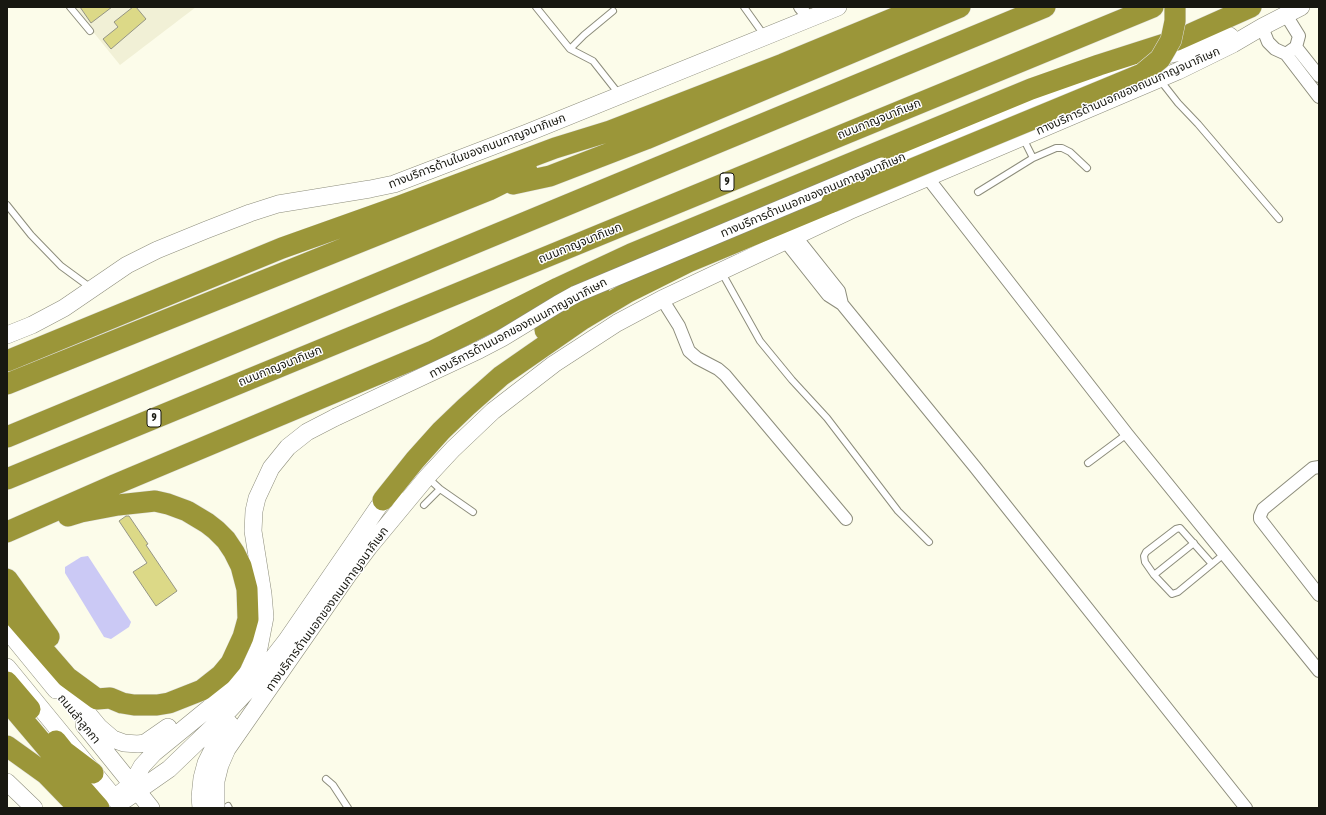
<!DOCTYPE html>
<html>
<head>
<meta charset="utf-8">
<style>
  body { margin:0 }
  #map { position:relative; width:1326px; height:815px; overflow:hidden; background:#fcfcea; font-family:"Asap Condensed",sans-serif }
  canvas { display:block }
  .frame { position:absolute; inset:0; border:8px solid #181811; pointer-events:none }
</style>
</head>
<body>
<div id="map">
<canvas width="1326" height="815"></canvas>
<div class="frame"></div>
</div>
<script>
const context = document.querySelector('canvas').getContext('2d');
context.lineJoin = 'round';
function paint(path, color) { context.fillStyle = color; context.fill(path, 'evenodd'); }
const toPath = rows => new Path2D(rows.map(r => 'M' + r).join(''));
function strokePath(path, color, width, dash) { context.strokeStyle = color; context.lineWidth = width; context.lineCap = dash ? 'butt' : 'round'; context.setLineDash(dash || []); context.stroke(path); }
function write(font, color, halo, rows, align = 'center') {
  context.font = font + ' "Asap Condensed","Noto Sans Thai",sans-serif'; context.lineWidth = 3; context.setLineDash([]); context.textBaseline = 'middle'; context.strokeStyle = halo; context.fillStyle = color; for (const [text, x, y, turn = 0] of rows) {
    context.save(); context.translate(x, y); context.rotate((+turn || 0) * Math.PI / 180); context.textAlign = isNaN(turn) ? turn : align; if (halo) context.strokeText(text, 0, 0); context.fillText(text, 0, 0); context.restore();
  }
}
paint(toPath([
  [73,7,196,7,120,65]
]), '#f1f0d6');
paint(toPath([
  [88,556,131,622,129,627,111,639,104,637,65,573,65,567,81,557]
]), '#cbc9f5');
const building = toPath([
  [80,7,112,7,91,23,80,7],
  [133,7,136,7,146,19,111,49,103,39,118,27,114,22,133,7],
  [126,516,129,516,148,544,146,545,177,591,156,606,133,572,147,563,119,521,126,516]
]);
paint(building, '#dcd987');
strokePath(building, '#959584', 1);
const lane = toPath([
  [70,7,90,31],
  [536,7,570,49,593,61,619,94],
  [744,7,764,35],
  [570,49,584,35,613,11],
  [1160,80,1178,103,1198,124,1279,219],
  [1023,138,1033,158],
  [978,192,1033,158,1056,148,1062,148,1070,152,1087,168],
  [7,205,31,235,61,266,91,288],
  [722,273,760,341,792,380,827,418,898,511,929,542],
  [1088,463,1127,434],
  [428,478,440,489,473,512],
  [424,505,440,489],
  [1212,564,1180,528,1176,529,1146,552,1144,556,1145,562,1154,575,1172,594,1178,592,1212,564,1224,554],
  [1154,575,1194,543],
  [326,779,333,785,348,808],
  [228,806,229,808]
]);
const street = toPath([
  [800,7,809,18],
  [1262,27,1268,42,1275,49,1286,54,1319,97],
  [1296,47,1319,76],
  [1286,54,1296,47,1299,36,1286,15],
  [927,177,1127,434,1319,671],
  [796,237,839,291,842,304],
  [786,242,828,295,842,304,975,467,1246,808],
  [662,299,679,326,689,351,697,358,718,369,725,375,846,519],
  [1319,467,1313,468,1263,509,1260,516,1260,519,1319,595]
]);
const secondary = toPath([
  [882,166,1033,103,1138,62,1180,52,1230,36],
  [7,335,32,325,64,308,127,265,157,250,206,230,250,213,278,204,370,189,394,184,527,133,838,7],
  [7,630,56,690],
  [7,667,121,806],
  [54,673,99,727,113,739,124,743,138,744,145,743,168,727],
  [84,725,151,808],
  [7,782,34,808],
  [114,798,132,784,142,766,154,753,230,691,248,672,259,648,265,617,263,594,253,531,254,511,257,498,271,468,288,447,307,432,336,417],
  [126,799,169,769,219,721,247,691,286,641,383,500,394,494],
  [201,808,200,797,202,778,206,763,214,747,230,724],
  [216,808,216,781,220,765,227,749,348,575,369,547,427,477,453,449,493,411,554,364,617,323,662,299,849,211,1178,71,1233,44,1262,27,1301,7]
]);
const highway = toPath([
  [513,184,550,176,646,139,960,7],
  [545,330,583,297,599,288],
  [7,361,282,248,400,206,555,148,610,131,783,64,921,7],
  [7,384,489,190,527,171],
  [7,437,1045,7],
  [7,479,1153,7],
  [383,500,415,460,441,431,466,407,501,376,583,319,628,292,688,262,832,202],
  [7,532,114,485,433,351,558,288,631,254,1031,89,1099,65,1177,40,1251,7],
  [7,579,49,637],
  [7,608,67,677,97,699,110,698,122,703,134,705,157,705,169,703,202,690,221,675,231,663,243,637,248,619,247,589,241,566,234,552,226,540,216,530,207,523,187,511,168,504,155,501,118,505,81,512,68,516],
  [7,682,30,709],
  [7,701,62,766,99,808],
  [56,741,64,751,93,773],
  [7,746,46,774,79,808]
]);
strokePath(lane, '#8d8d7c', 8);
strokePath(street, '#8d8d7c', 14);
strokePath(secondary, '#8d8d7c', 18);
strokePath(highway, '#dfdfde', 22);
strokePath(lane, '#fff', 6);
strokePath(street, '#fff', 12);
strokePath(secondary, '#fff', 17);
strokePath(highway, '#9b9639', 21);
const secondaryBridge = toPath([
  [336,417,479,350,502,338,558,304,576,294,882,166]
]);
const highwayBridge = toPath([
  [832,202,1142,74,1160,59,1171,40,1175,21,1175,7]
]);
strokePath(secondaryBridge, '#8d8d7c', 18, []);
strokePath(highwayBridge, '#dfdfde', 22, []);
strokePath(secondaryBridge, '#fff', 17);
strokePath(highwayBridge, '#9b9639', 21);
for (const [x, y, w] of [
  [727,182,14],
  [154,418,14]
]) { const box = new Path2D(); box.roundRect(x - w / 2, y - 9, w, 18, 3); context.fillStyle = '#fff'; context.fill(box); strokePath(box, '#181811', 1); }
write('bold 11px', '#181811', null, [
  ["9",727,182],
  ["9",154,418]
]);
write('12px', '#181811', '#fff', [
  ["ทางบริการด้านนอกของถนนกาญจนาภิเษก",1128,91,-24],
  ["ถนนกาญจนาภิเษก",879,119,-22],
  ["ทางบริการด้านในของถนนกาญจนาภิเษก",477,151,-21],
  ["ทางบริการด้านนอกของถนนกาญจนาภิเษก",813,195,-23],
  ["ถนนกาญจนาภิเษก",580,243,-22],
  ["ทางบริการด้านนอกของถนนกาญจนาภิเษก",518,328,-28],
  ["ถนนกาญจนาภิเษก",280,366,-22],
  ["ทางบริการด้านนอกของถนนกาญจนาภิเษก",327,609,-54],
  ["ถนนลำลูกกา",79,719,51]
]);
</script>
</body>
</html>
